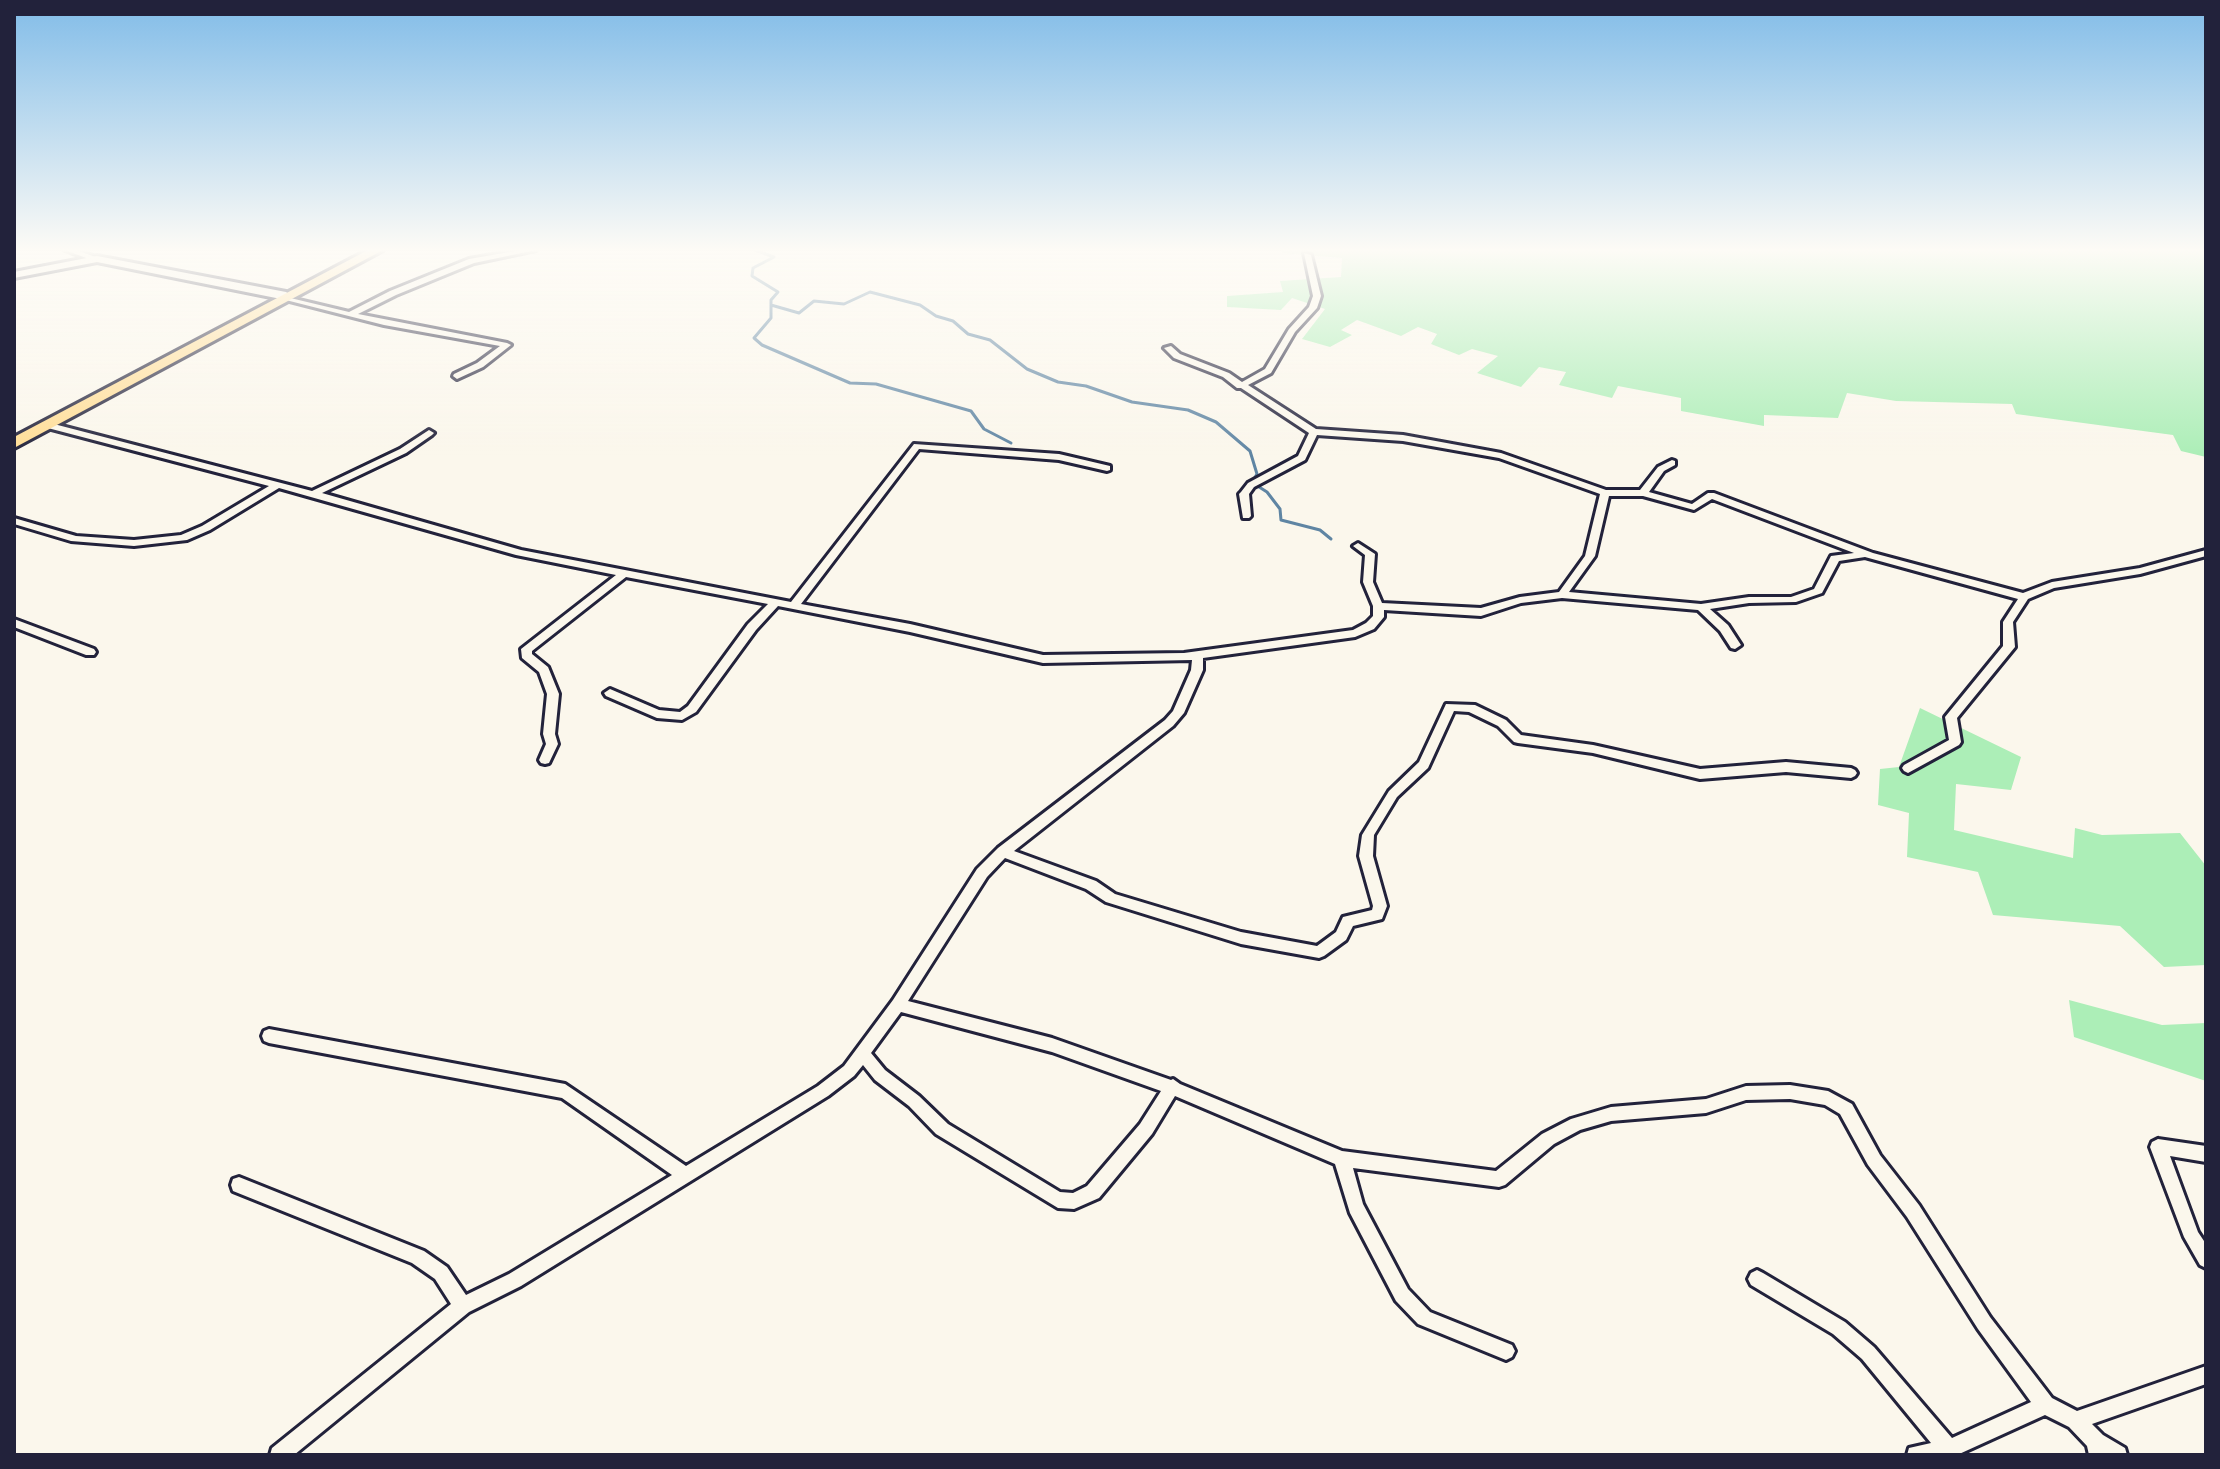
<!DOCTYPE html>
<html>
<head>
<meta charset="utf-8">
<style>
  body { margin:0 }
  #map { position:relative; width:2220px; height:1469px; overflow:hidden; background:#fbf7ec; font-family:Sriracha,sans-serif }
  canvas { display:block }
  .frame { position:absolute; inset:0; border:16px solid #22223b; pointer-events:none }
</style>
</head>
<body>
<div id="map">
<canvas width="2220" height="1469"></canvas>
<div class="frame"></div>
</div>
<script>
const context = document.querySelector('canvas').getContext('2d');
context.lineJoin = 'round';
function paint(path, color) { context.fillStyle = color; context.fill(path, 'evenodd'); }
const toPath = rows => new Path2D(rows.map(r => 'M' + r).join(''));
function strokePath(path, color, width, dash) { context.strokeStyle = color; context.lineWidth = width; context.lineCap = dash ? 'butt' : 'round'; context.setLineDash(dash || []); context.stroke(path); }
paint(toPath([
  [1282,250,2206,250,2206,457,2181,451,2173,435,2016,414,2012,404,1896,401,1847,393,1838,418,1764,415,1764,426,1681,411,1681,398,1618,386,1612,398,1559,385,1566,372,1539,367,1521,387,1477,373,1498,356,1472,349,1459,355,1431,344,1437,334,1418,327,1401,336,1357,320,1341,330,1352,335,1330,347,1302,339,1325,309,1292,298,1281,310,1227,307,1227,296,1283,292,1280,281,1341,277,1342,258,1282,253],
  [1920,708,2021,757,2011,790,1956,784,1954,830,2073,858,2075,828,2102,835,2180,833,2206,866,2206,965,2164,967,2120,926,1993,915,1978,872,1907,857,1909,813,1878,805,1880,769,1899,767],
  [2069,1000,2162,1025,2206,1023,2206,1081,2074,1037]
]), '#aceeb7');
strokePath(toPath([
  [755,250,774,257,753,268,752,276,778,292,771,300,771,318,754,338,762,345,850,383,876,384,971,411,984,429,1011,443],
  [771,305,799,313,814,301,844,304,870,292,920,305,936,316,953,321,968,334,990,340,1027,369,1058,382,1086,386,1132,402,1188,410,1216,422,1250,451,1257,474,1254,479],
  [1256,485,1267,492,1280,509,1281,520,1320,530,1331,539]
]), '#5f85a3', 3);
const street = toPath([
  [65,250,76,250,101,259,94,261,65,250],
  [521,250,536,250,474,263,396,295,358,314,507,343,511,345,483,367,457,379,453,376,454,374,477,363,500,346,384,325,278,298,282,296,349,312,390,291,469,259,521,250],
  [1304,253,1311,255,1321,296,1317,308,1295,332,1271,373,1248,385,1316,429,1403,435,1501,453,1606,490,1640,490,1658,467,1672,460,1675,461,1675,465,1664,471,1649,492,1692,504,1708,493,1714,493,1873,553,2023,593,2052,582,2140,568,2206,550,2206,556,2140,574,2054,588,2028,599,2013,622,2015,647,1957,718,1961,742,1959,745,1908,773,1904,771,1902,768,1904,765,1949,740,1945,717,2003,646,2003,622,2018,599,1865,557,1839,561,1822,593,1796,602,1749,603,1710,609,1728,625,1739,642,1741,645,1735,649,1731,648,1720,631,1698,610,1562,598,1521,603,1481,616,1384,610,1384,617,1374,629,1355,637,1203,658,1203,670,1184,713,1173,726,1014,851,1096,881,1115,894,1241,932,1317,946,1336,932,1343,917,1372,910,1373,906,1359,856,1362,835,1389,791,1419,762,1446,704,1475,705,1506,720,1521,735,1593,745,1700,769,1786,762,1851,768,1855,770,1857,773,1855,776,1851,778,1786,772,1700,779,1593,753,1518,743,1514,742,1498,726,1469,712,1454,711,1428,768,1397,797,1374,835,1373,856,1387,906,1382,919,1353,926,1346,940,1324,956,1319,958,1241,944,1106,902,1086,889,1005,858,987,877,908,1001,1052,1038,1171,1080,1173,1079,1180,1084,1342,1151,1496,1171,1542,1134,1571,1119,1611,1107,1706,1099,1746,1086,1790,1085,1828,1091,1852,1104,1880,1155,1919,1205,1990,1317,2052,1398,2077,1411,2206,1366,2206,1384,2092,1424,2103,1435,2125,1448,2127,1455,2089,1455,2087,1446,2069,1427,2045,1415,1957,1455,1907,1455,1909,1448,1931,1443,1862,1359,1833,1334,1751,1285,1748,1279,1751,1273,1757,1270,1763,1273,1845,1322,1874,1347,1952,1438,2031,1402,1978,1329,1907,1217,1868,1165,1840,1114,1825,1105,1790,1099,1746,1100,1706,1113,1611,1121,1580,1130,1554,1144,1505,1185,1499,1187,1353,1168,1363,1204,1408,1289,1430,1312,1512,1345,1515,1351,1512,1357,1506,1360,1418,1324,1396,1301,1350,1213,1335,1164,1175,1096,1152,1134,1099,1198,1074,1209,1058,1208,936,1134,909,1106,875,1080,863,1065,854,1076,828,1096,521,1286,469,1312,294,1455,270,1455,272,1448,451,1304,435,1279,412,1263,233,1191,231,1185,233,1179,239,1177,424,1251,447,1267,466,1295,509,1274,672,1175,562,1098,269,1043,264,1041,262,1036,264,1031,269,1029,565,1084,686,1166,818,1086,844,1066,893,1000,977,869,998,848,1165,720,1173,711,1191,670,1192,660,1043,663,910,632,778,606,756,630,696,712,682,720,657,718,606,696,604,693,610,689,659,710,680,712,688,706,748,624,768,604,626,577,532,651,532,654,548,667,559,694,555,734,558,744,549,763,545,764,541,763,539,760,546,744,543,734,547,694,539,672,522,658,521,649,616,575,516,555,279,488,210,530,187,540,134,546,71,541,14,524,14,518,76,536,134,540,181,535,202,526,269,486,44,427,44,423,50,423,312,491,400,449,429,430,434,433,432,435,406,453,322,493,521,550,791,602,914,444,1059,454,1110,466,1110,470,1107,471,1059,460,919,449,801,604,910,624,1043,655,1184,653,1353,630,1366,623,1373,616,1373,606,1363,582,1365,555,1353,546,1358,543,1375,554,1373,582,1382,603,1481,608,1520,597,1559,592,1585,556,1600,494,1499,458,1403,441,1317,435,1305,460,1254,487,1249,494,1251,516,1249,518,1243,518,1239,494,1241,492,1248,483,1298,456,1309,433,1241,388,1237,388,1223,377,1174,358,1164,348,1171,346,1180,354,1229,373,1242,382,1265,369,1289,329,1309,307,1313,296,1304,253],
  [1609,496,1643,496,1694,510,1712,499,1854,553,1831,556,1814,589,1791,597,1749,597,1701,604,1569,592,1595,556,1609,496],
  [901,1012,1052,1052,1161,1091,1140,1124,1087,1186,1073,1193,1060,1192,948,1124,919,1096,885,1070,871,1053,901,1012],
  [14,619,94,649,96,652,94,655,86,655,14,627,14,619],
  [2158,1139,2206,1146,2206,1162,2170,1156,2198,1232,2206,1244,2206,1268,2200,1265,2184,1237,2150,1147,2152,1142,2158,1139]
]);
const secondary = toPath([
  [97,256,286,292,292,296,286,300,97,262,14,278,14,272,97,256]
]);
const primary = toPath([
  [368,250,383,250,14,448,14,437,368,250]
]);
strokePath(street, '#22223b', 6);
strokePath(secondary, '#22223b', 6);
strokePath(primary, '#22223b', 6);
paint(street, '#fbf7ec');
paint(secondary, '#fbf7ec');
paint(primary, '#ffdd96');
const sky = context.createLinearGradient(0, 0, 0, 455);
sky.addColorStop(0, '#81bce8');
sky.addColorStop(0.55, '#fdfbf6');
sky.addColorStop(1, '#fdfbf600');
context.fillStyle = sky;
context.fillRect(0, 0, 2220, 455);
</script>
</body>
</html>
